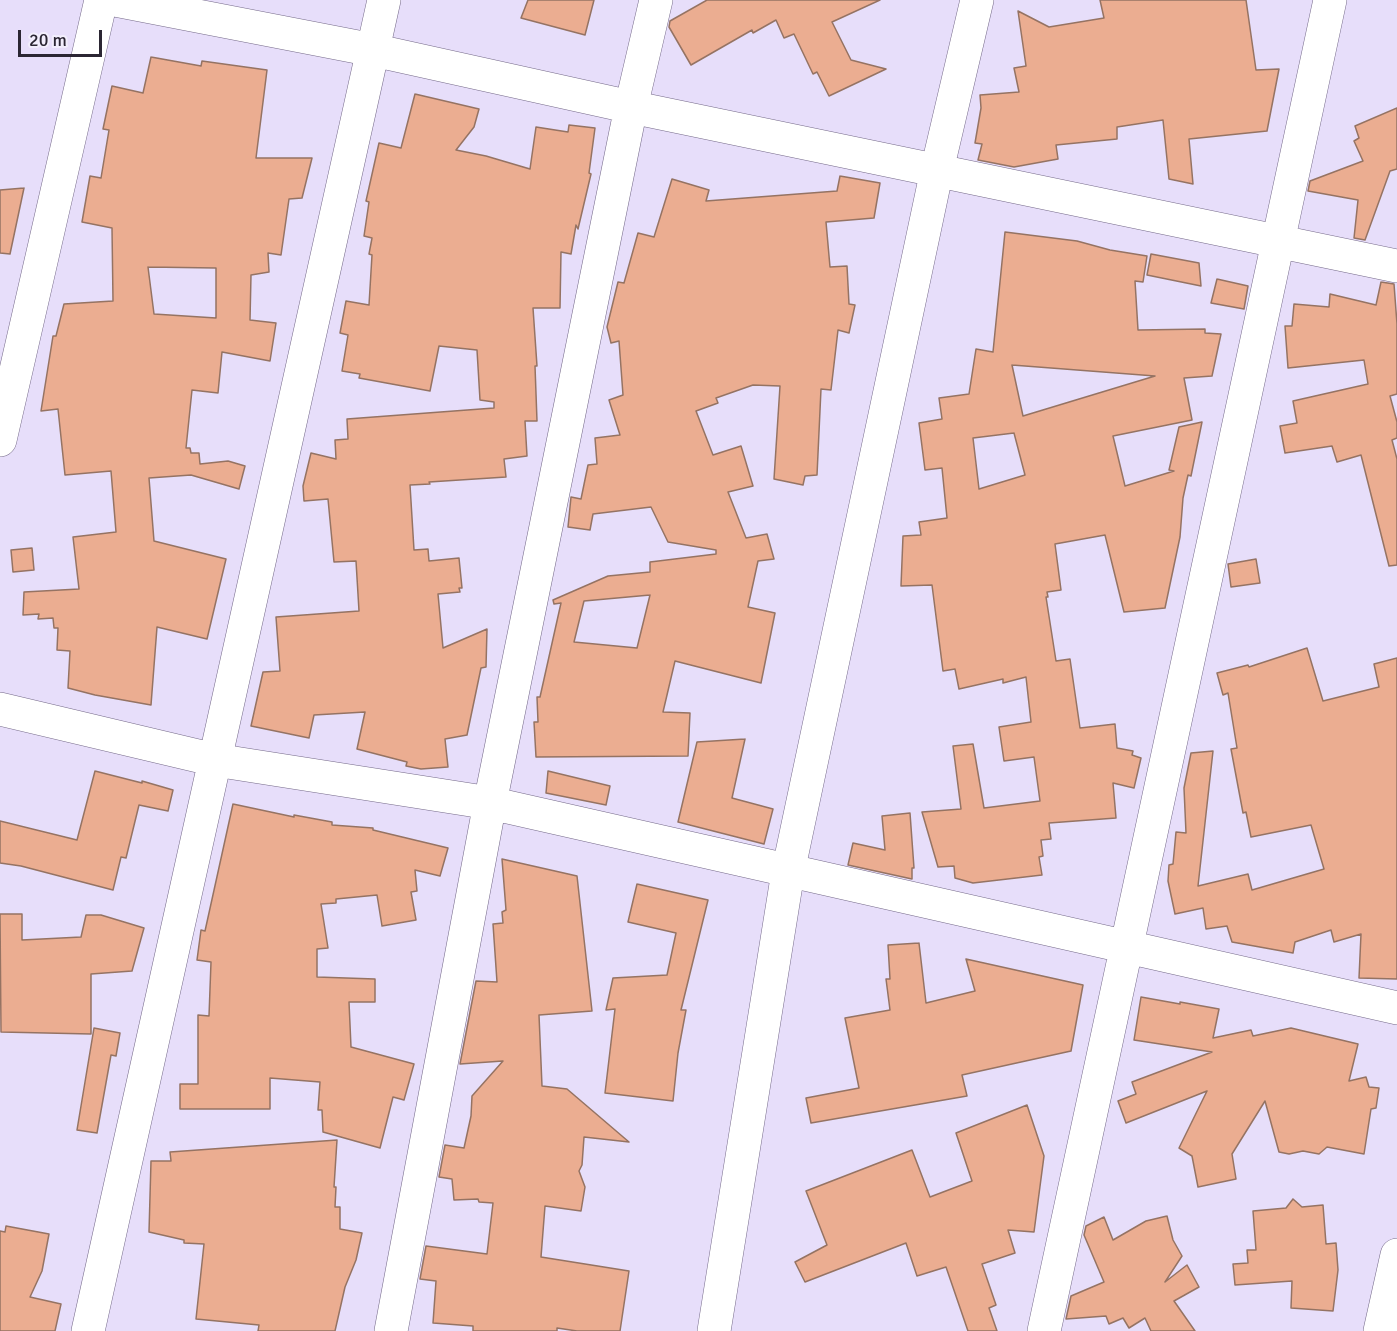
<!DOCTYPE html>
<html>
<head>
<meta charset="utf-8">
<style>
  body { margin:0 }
  #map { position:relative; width:1397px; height:1331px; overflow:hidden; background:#e7defa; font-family:Signika,sans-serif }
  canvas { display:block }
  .scale { position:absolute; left:18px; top:30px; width:84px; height:27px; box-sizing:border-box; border:3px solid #2b2633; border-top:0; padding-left:8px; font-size:18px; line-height:21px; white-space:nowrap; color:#2b2633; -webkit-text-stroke:4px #f2eefc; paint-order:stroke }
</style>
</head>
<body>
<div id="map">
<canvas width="1397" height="1331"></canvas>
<div class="scale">20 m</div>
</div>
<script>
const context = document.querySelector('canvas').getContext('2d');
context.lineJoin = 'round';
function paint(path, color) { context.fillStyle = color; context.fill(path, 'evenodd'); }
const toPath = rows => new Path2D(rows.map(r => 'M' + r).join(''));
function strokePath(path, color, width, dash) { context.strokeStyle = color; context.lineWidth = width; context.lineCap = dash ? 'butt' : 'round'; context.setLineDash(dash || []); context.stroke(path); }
const building = toPath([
  [528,0,594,0,585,35,521,18,528,0],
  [707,0,880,0,832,22,851,60,886,69,829,96,817,72,813,74,794,34,784,38,776,20,753,33,752,30,691,65,669,27,670,21,707,0],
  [1100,0,1246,0,1256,70,1279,69,1267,131,1189,139,1193,184,1169,179,1163,120,1117,127,1117,139,1056,145,1058,159,1014,167,978,160,982,144,975,143,981,108,980,95,1019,92,1014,68,1026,66,1018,11,1049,27,1104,18,1100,0],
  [151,57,201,66,202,61,267,70,256,158,312,158,302,198,289,199,281,255,268,253,269,272,251,275,250,320,276,323,270,361,222,352,218,393,192,390,186,448,190,448,191,453,199,453,200,464,228,461,245,466,239,489,191,475,149,478,154,541,226,559,207,639,157,627,151,705,95,695,68,688,70,651,57,650,58,628,54,628,53,618,38,619,39,614,23,615,24,592,79,589,73,537,116,532,111,471,65,475,58,409,41,411,53,336,56,336,64,304,113,301,112,228,82,222,90,176,101,178,109,130,103,129,112,86,143,93,151,57],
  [148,267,216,268,216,318,154,314,148,267],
  [415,94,479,109,474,127,456,150,486,156,530,169,536,127,568,132,569,125,595,128,589,173,591,174,578,229,576,225,571,254,561,252,560,308,533,308,537,366,535,366,537,421,525,421,527,456,504,459,506,477,429,482,430,484,410,485,414,550,428,549,429,561,459,558,462,588,459,588,460,592,438,594,443,648,487,629,486,667,481,668,467,735,445,739,448,767,421,769,406,766,407,762,357,749,365,712,314,715,309,738,251,726,263,672,280,671,276,617,359,611,356,561,334,562,328,499,304,501,303,486,311,453,336,459,335,440,348,439,347,419,494,408,494,402,480,400,477,350,439,346,430,391,359,378,360,374,342,371,348,335,340,333,346,301,369,305,372,255,369,254,372,238,364,236,369,202,366,201,379,143,401,148,415,94],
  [1397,108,1397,169,1390,171,1365,240,1354,238,1358,200,1308,191,1310,181,1363,161,1354,141,1359,138,1355,126,1397,108],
  [840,176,880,183,874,218,826,222,830,267,847,266,849,304,855,305,849,333,838,330,831,390,821,389,817,475,805,476,803,485,774,479,780,386,753,385,716,398,718,403,696,411,713,455,741,446,753,486,728,492,746,538,767,534,774,559,758,561,748,607,775,613,761,683,675,661,663,712,690,713,688,756,536,757,534,722,538,722,537,697,540,697,561,603,554,604,553,600,608,576,650,572,650,562,716,554,716,550,668,542,651,507,593,514,590,530,568,527,571,497,581,499,588,465,597,464,595,438,620,435,609,400,623,395,619,341,611,343,607,327,618,282,624,283,638,233,654,237,672,179,709,190,706,201,837,191,840,176],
  [650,595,637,648,574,642,584,601,650,595],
  [24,188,10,254,0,253,0,190,24,188],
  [1005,232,1077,241,1110,250,1147,256,1143,282,1135,281,1138,330,1205,329,1205,333,1221,334,1212,376,1184,378,1192,420,1113,436,1125,486,1174,471,1169,470,1179,427,1202,422,1191,476,1188,475,1183,498,1180,537,1165,608,1124,612,1105,535,1055,544,1061,590,1047,592,1048,597,1046,597,1056,661,1070,659,1080,728,1115,724,1117,748,1133,751,1132,755,1141,758,1134,788,1113,783,1116,818,1049,823,1051,839,1041,840,1043,856,1039,857,1042,875,973,883,955,878,954,866,938,867,922,812,961,809,953,746,973,744,984,808,1040,801,1034,757,1004,761,999,727,1031,722,1026,677,1003,683,1003,679,959,689,955,669,943,671,932,585,901,586,903,536,921,535,919,522,947,518,942,468,925,470,919,423,942,419,939,398,969,394,976,349,993,352,1005,232],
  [1012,365,1155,376,1023,416,1012,365],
  [1014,433,1025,475,979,489,973,438,1014,433],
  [1151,254,1199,263,1201,286,1147,275,1151,254],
  [1217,279,1248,286,1244,309,1211,303,1217,279],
  [1381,282,1394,284,1397,324,1397,394,1390,396,1397,422,1397,438,1392,440,1397,459,1397,565,1389,566,1361,455,1337,462,1332,446,1285,453,1280,426,1297,423,1293,401,1368,384,1364,360,1288,368,1285,326,1292,326,1294,304,1329,307,1330,294,1376,305,1381,282],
  [32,548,34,570,13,572,11,550,32,548],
  [1256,559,1260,583,1231,587,1228,564,1256,559],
  [1307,648,1323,701,1379,687,1374,664,1397,658,1397,979,1359,978,1361,934,1334,942,1331,930,1295,942,1293,953,1232,942,1227,926,1206,929,1203,908,1175,914,1168,881,1169,865,1173,864,1176,832,1186,833,1184,788,1191,753,1213,751,1198,886,1248,874,1252,890,1324,869,1311,825,1251,837,1246,812,1243,813,1231,749,1237,748,1228,693,1223,695,1217,673,1248,665,1249,667,1307,648],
  [745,739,732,798,773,809,764,844,678,822,697,742,745,739],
  [95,771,142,783,142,781,173,790,168,811,139,805,126,858,121,857,113,890,21,866,0,863,0,821,77,840,95,771],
  [548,771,610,786,606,805,546,793,548,771],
  [233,804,294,817,294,815,332,822,332,825,373,828,373,830,448,848,440,876,415,870,417,891,411,892,416,920,382,926,377,895,336,899,336,903,321,904,328,948,317,949,317,977,375,979,375,1002,349,1002,351,1047,414,1064,404,1100,393,1097,380,1148,323,1132,322,1110,318,1110,320,1082,270,1078,270,1109,180,1109,180,1084,198,1084,198,1015,209,1016,211,962,197,960,201,930,205,931,233,804],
  [910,813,914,868,912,868,912,879,848,865,853,843,885,850,882,816,910,813],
  [502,859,577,876,592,1011,539,1015,542,1086,567,1089,629,1142,584,1137,582,1165,579,1171,585,1187,581,1211,545,1206,541,1257,629,1271,620,1331,577,1331,557,1328,557,1331,473,1331,473,1326,433,1323,436,1281,420,1279,426,1246,487,1254,493,1203,479,1202,478,1199,454,1200,452,1179,439,1177,445,1145,464,1148,471,1116,472,1096,503,1061,460,1064,476,981,497,982,493,924,503,923,502,912,506,910,502,859],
  [637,884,708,900,681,1010,686,1010,678,1053,673,1101,605,1093,615,1009,606,1010,613,978,667,975,676,933,628,922,637,884],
  [0,914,22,914,22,940,81,937,86,915,101,915,144,928,132,971,91,974,91,1034,1,1032,0,914],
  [919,943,926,1003,975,991,966,959,1083,985,1071,1051,962,1075,967,1096,811,1123,806,1098,859,1088,845,1018,890,1010,886,979,890,979,888,945,919,943],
  [1141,997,1180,1004,1180,1002,1219,1009,1213,1038,1251,1030,1253,1036,1291,1028,1358,1044,1349,1081,1366,1077,1369,1087,1379,1088,1376,1108,1371,1109,1364,1154,1327,1147,1319,1154,1303,1151,1289,1154,1279,1152,1265,1101,1232,1154,1236,1179,1198,1187,1192,1156,1179,1148,1207,1091,1126,1123,1118,1101,1136,1094,1132,1082,1212,1052,1134,1040,1141,997],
  [94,1028,120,1033,116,1056,111,1055,97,1133,77,1130,94,1028],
  [1027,1105,1044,1156,1034,1232,1008,1230,1015,1253,982,1264,996,1305,989,1308,997,1331,968,1331,946,1267,917,1276,906,1243,805,1282,795,1262,827,1245,806,1191,912,1150,930,1197,972,1181,956,1133,1027,1105],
  [337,1140,334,1187,336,1187,335,1207,340,1207,340,1229,362,1233,356,1260,345,1287,335,1331,258,1331,259,1325,196,1319,204,1244,184,1243,184,1240,149,1232,151,1161,171,1161,170,1152,337,1140],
  [1293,1199,1302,1207,1323,1205,1326,1244,1336,1243,1338,1270,1333,1311,1291,1308,1292,1281,1235,1285,1233,1264,1248,1263,1247,1250,1256,1250,1253,1211,1286,1208,1293,1199],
  [1167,1216,1173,1240,1182,1256,1165,1282,1187,1265,1199,1287,1174,1301,1195,1331,1151,1331,1145,1318,1129,1328,1123,1318,1109,1324,1106,1316,1066,1319,1071,1296,1104,1282,1084,1235,1086,1226,1104,1217,1113,1240,1146,1221,1167,1216],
  [6,1226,49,1234,42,1271,30,1297,61,1304,55,1331,0,1331,0,1231,5,1232,6,1226]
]);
paint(building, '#ebad91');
strokePath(building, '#957363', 1.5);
const street = toPath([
  [115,0,373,50,631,107,1397,266],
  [0,440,101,0],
  [0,709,215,760,490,803,1397,1008],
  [88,1331,384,0],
  [391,1331,490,803,631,107,656,0],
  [714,1331,788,872,937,170,977,0],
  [1044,1331,1330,0],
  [1380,1331,1397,1255]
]);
strokePath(street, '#756a89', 34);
strokePath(street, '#fff', 33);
</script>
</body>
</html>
